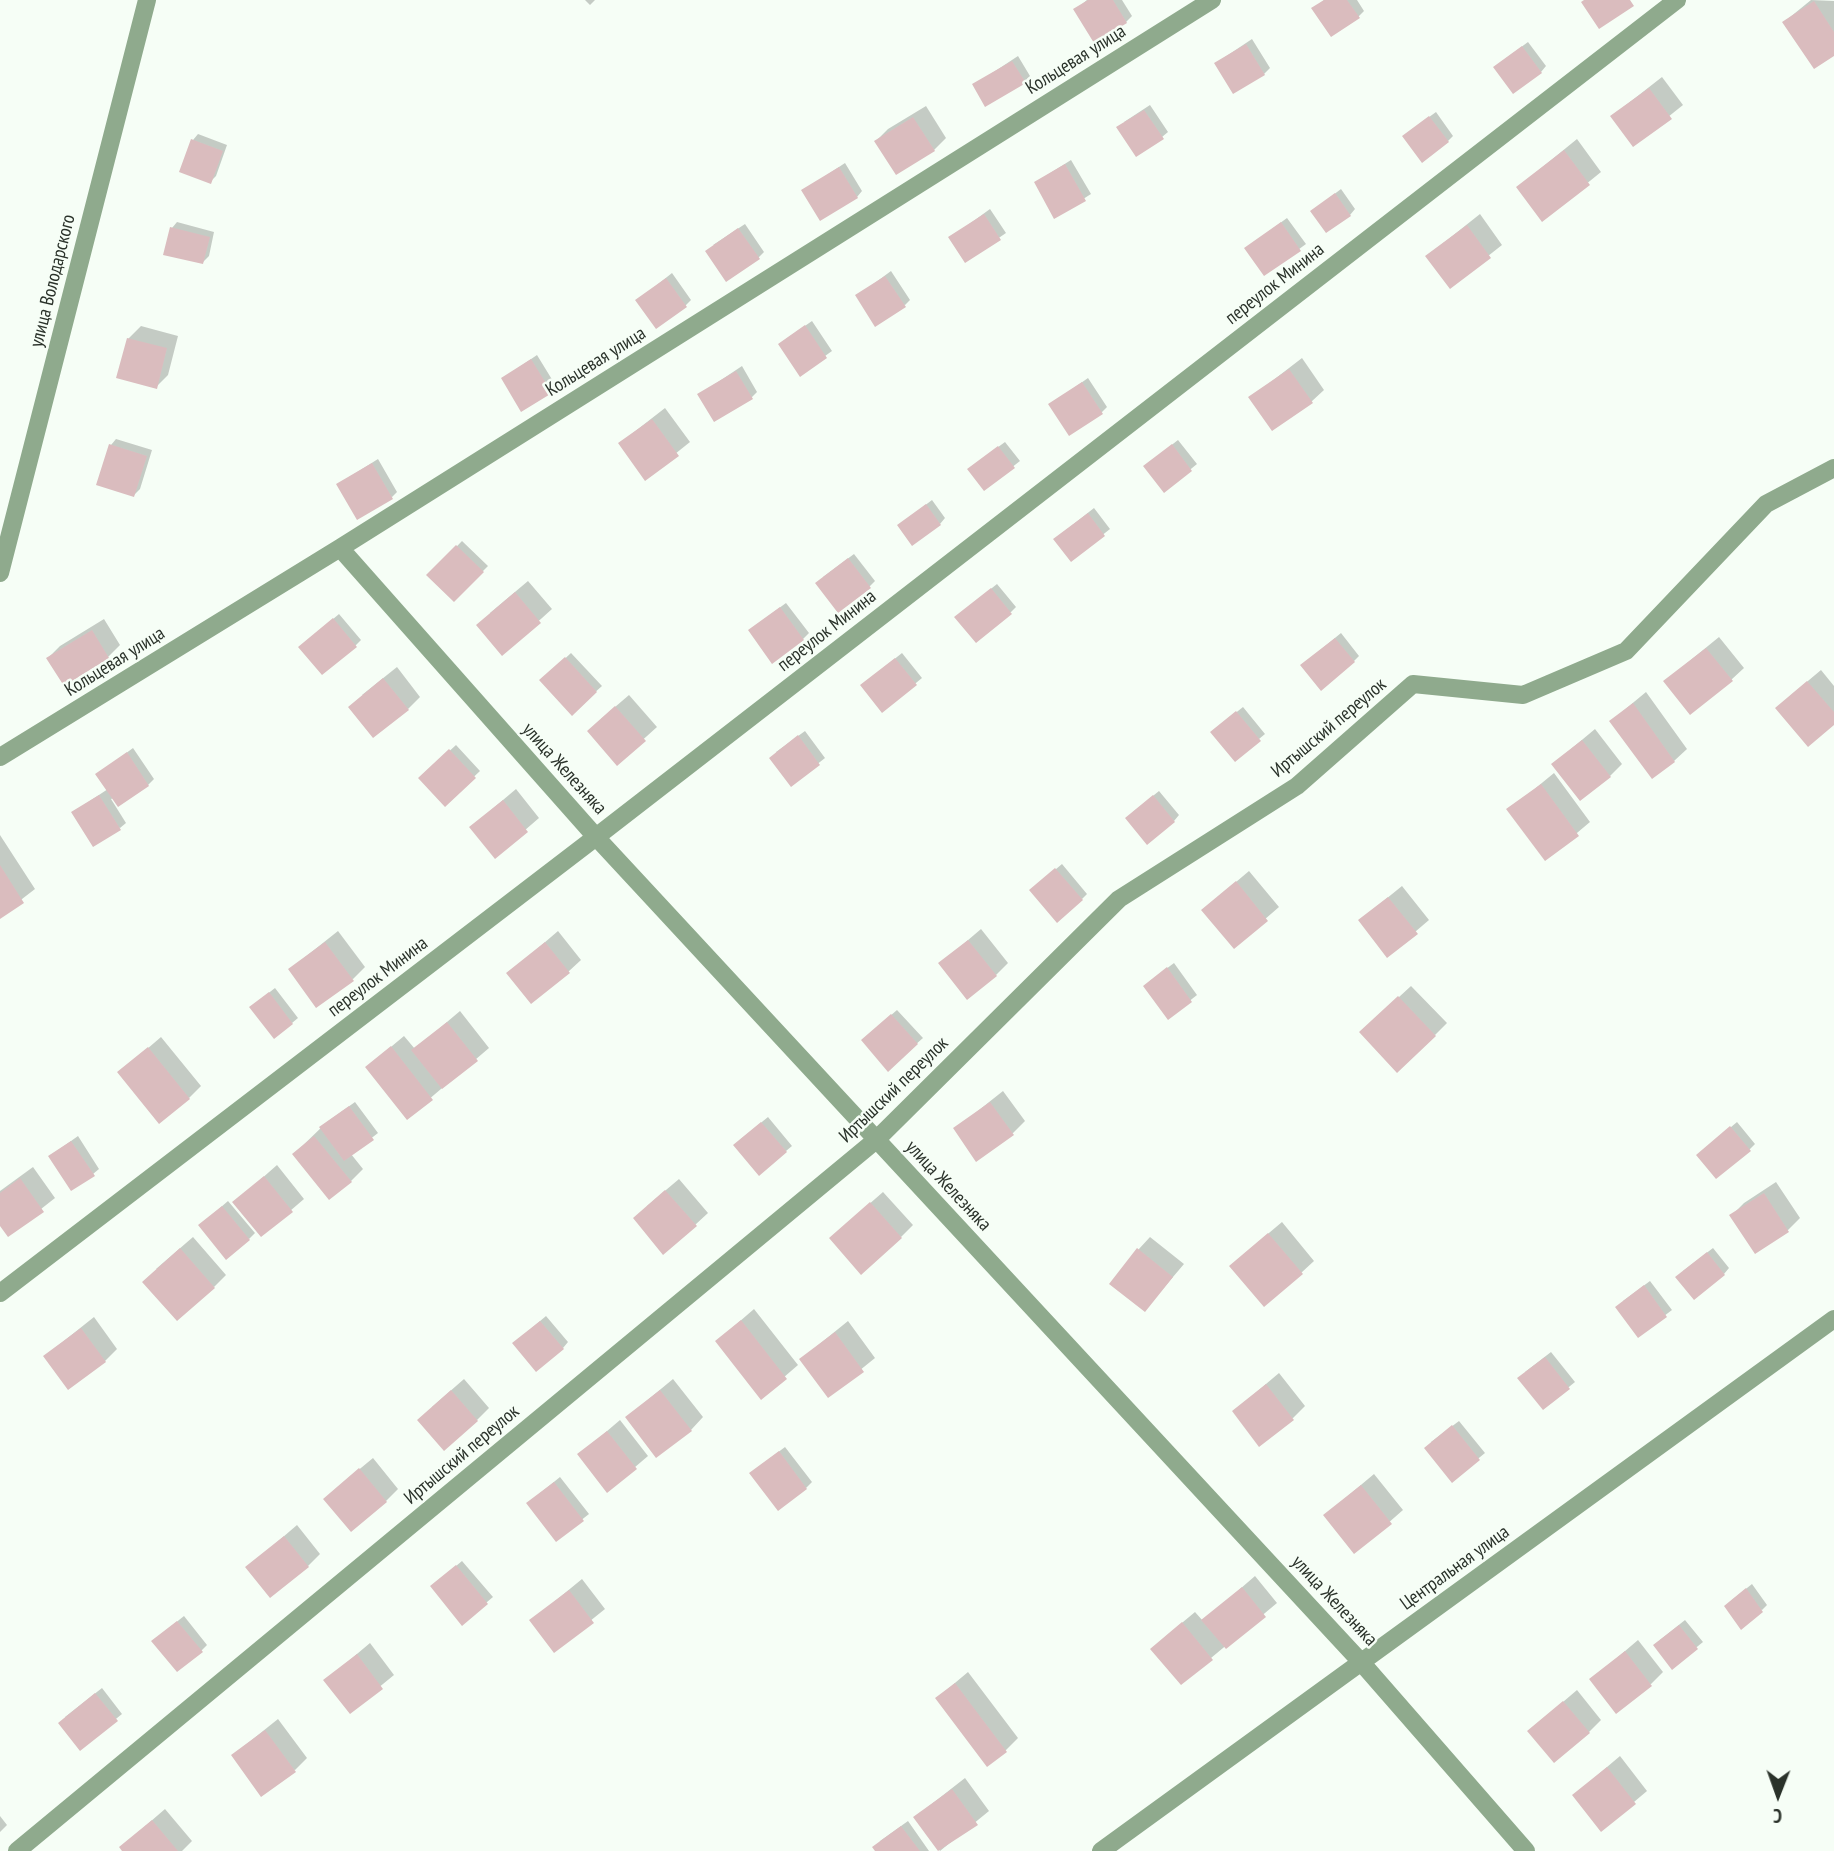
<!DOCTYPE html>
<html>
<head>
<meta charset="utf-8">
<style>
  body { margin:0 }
  #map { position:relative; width:1834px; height:1851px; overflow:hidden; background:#f6fef6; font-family:"PT Sans Narrow",sans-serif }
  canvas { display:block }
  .north { position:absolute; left:1743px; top:1760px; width:70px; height:70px; -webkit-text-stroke:5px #f6fef6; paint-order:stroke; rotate:181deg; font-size:19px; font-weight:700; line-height:28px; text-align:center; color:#2a322a }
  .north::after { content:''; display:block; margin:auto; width:24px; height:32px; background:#2a322a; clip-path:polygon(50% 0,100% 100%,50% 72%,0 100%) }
</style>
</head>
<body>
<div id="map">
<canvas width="1834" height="1851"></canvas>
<div class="north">С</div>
</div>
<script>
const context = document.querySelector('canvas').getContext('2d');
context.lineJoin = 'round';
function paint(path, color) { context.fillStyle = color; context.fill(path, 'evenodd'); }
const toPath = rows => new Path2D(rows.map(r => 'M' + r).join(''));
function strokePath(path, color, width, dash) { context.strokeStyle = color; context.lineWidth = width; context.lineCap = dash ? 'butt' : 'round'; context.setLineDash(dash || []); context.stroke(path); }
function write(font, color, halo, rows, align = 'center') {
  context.font = font + ' "PT Sans Narrow",sans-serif'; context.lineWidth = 5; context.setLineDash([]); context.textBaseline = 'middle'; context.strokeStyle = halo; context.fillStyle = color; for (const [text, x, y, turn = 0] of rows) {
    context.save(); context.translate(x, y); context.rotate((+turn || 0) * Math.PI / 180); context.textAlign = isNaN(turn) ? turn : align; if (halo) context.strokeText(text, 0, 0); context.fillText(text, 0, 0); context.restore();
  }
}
paint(toPath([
  [585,0,595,0,590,5],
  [1087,0,1122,0,1132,16,1126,22,1076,9],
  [1324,0,1357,0,1364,11,1358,17,1314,8],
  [1811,0,1834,1,1834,54,1784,22],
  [1252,39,1270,68,1264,74,1216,63],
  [1528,42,1546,66,1541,72,1501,62],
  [1018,56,1030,76,1024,82,974,85],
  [1662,77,1683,105,1633,145,1612,116],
  [1150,105,1168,132,1162,137,1124,122],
  [926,106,946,138,934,150,876,141,888,129],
  [1436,112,1453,136,1448,141,1410,131],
  [198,134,227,145,216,176,210,182,193,140],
  [1577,139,1601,172,1543,219,1518,187],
  [1071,160,1091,194,1055,217,1036,182],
  [845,163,862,191,857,197,804,190],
  [1341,189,1355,209,1350,215,1312,211],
  [990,209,1006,233,965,261,950,238],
  [1480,214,1502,245,1450,286,1427,256],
  [1287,218,1306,244,1265,274,1246,248],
  [177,222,214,232,209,256,203,262,172,228],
  [745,224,764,252,758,258,713,245],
  [891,271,910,300,905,305,857,296],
  [672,273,691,300,685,306,638,300],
  [812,321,832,351,800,374,786,339],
  [141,326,178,336,168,375,156,387,128,339],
  [537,355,556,386,551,392,503,378],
  [1302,358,1324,390,1311,402,1250,398],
  [742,366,757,392,752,397,700,394],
  [1088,378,1107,407,1101,413,1051,404],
  [665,408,690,442,645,478,620,443],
  [116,439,152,450,140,489,134,495,111,445],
  [1178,440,1197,464,1164,491,1151,461],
  [1005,442,1020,461,984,489,975,464],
  [378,459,397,492,392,497,338,484],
  [932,500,945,518,940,524,899,525],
  [1094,508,1110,529,1071,560,1061,534],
  [462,541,488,566,454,600,429,575],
  [854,554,875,581,869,587,823,577],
  [528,581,552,609,502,654,490,613],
  [997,584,1016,607,1011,612,962,612],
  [786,603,809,633,803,639,756,625],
  [339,614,361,640,355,646,306,642],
  [104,619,120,645,108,657,48,658,60,646],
  [1341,633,1359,656,1354,661,1308,660],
  [1719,637,1744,668,1731,680,1665,681],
  [571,653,602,686,572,713,542,680],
  [902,653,922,678,882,711,868,680],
  [397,667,420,697,408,709,362,695],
  [1821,670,1834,686,1834,722,1790,696],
  [1646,692,1687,749,1674,761,1611,721],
  [629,695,657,727,617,763,601,719],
  [1243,707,1265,734,1259,739,1218,727],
  [1595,729,1622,764,1610,776,1553,764],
  [805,731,825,758,791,785,776,752],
  [456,745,480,771,445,804,420,778],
  [133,748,154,779,148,785,111,799,126,823,120,828,73,812,108,789,98,774],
  [1554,773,1590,822,1546,859,1509,810],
  [516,789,539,818,495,856,471,827],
  [1159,791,1179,815,1174,821,1133,812],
  [0,835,35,889,0,916],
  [1062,864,1087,894,1082,899,1037,885],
  [1249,871,1279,907,1234,946,1203,910],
  [1402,886,1429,920,1388,955,1360,920],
  [981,929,1008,963,996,975,940,964],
  [338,931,365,967,353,979,290,969],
  [558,931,581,960,568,972,509,973],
  [1174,963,1197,995,1168,1018,1150,981],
  [1411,986,1447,1023,1435,1035,1374,1020],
  [275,988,298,1018,292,1023,257,1002],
  [897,1010,923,1038,888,1069,868,1035],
  [460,1011,489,1048,407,1118,367,1067,404,1036,415,1049],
  [161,1037,201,1086,189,1098,119,1073],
  [1003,1091,1025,1121,1013,1133,955,1129],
  [355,1102,378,1133,351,1154,363,1169,351,1181,294,1154,327,1122],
  [768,1117,792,1146,786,1151,741,1139],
  [1737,1122,1755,1144,1749,1150,1704,1150],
  [78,1136,99,1169,93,1174,50,1156],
  [277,1165,304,1199,262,1235,235,1202],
  [33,1167,55,1198,8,1235,0,1223,0,1191],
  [679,1179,708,1213,695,1225,647,1206],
  [1776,1182,1800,1218,1788,1230,1755,1252,1731,1216,1744,1203],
  [883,1192,913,1225,901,1237,844,1226],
  [228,1201,255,1233,249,1239,206,1220],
  [1282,1222,1314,1261,1301,1273,1244,1254],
  [193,1237,226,1275,214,1287,156,1269],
  [1150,1237,1184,1264,1145,1310,1138,1250],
  [1713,1248,1729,1268,1724,1274,1683,1271],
  [1650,1281,1672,1310,1639,1335,1623,1301],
  [754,1309,798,1365,761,1397,717,1341],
  [546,1316,568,1342,563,1348,520,1338],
  [94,1317,117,1349,105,1361,45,1356],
  [848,1321,875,1358,828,1396,801,1359],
  [1551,1352,1575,1382,1543,1408,1525,1372],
  [1279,1373,1305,1406,1293,1418,1234,1411],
  [464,1379,489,1408,477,1420,432,1407],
  [673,1379,703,1417,691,1430,627,1417],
  [620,1420,648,1456,607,1491,579,1455],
  [1459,1421,1485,1453,1452,1480,1431,1442],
  [785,1447,812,1482,806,1488,757,1468],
  [373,1458,398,1489,386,1501,338,1487],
  [1374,1474,1403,1510,1355,1552,1325,1515],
  [560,1477,589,1514,556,1540,534,1498],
  [297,1525,320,1554,308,1566,248,1567],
  [462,1561,493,1597,462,1623,438,1581],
  [1255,1576,1277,1603,1181,1683,1165,1637,1195,1612,1203,1621],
  [582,1579,605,1609,554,1650,532,1620],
  [1752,1584,1767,1605,1762,1610,1732,1600],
  [184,1616,207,1645,201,1651,159,1636],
  [1685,1620,1703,1642,1672,1667,1660,1640],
  [1638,1640,1663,1672,1651,1684,1591,1680],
  [370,1643,394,1675,350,1711,326,1680],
  [968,1672,1018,1738,1005,1751,937,1698],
  [102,1688,122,1714,80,1748,65,1717],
  [1577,1690,1601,1720,1589,1732,1529,1731],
  [278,1719,307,1758,295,1770,233,1755],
  [1620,1756,1647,1791,1602,1829,1574,1795],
  [965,1778,989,1811,940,1851,915,1817],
  [165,1809,192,1841,182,1851,124,1851,121,1847],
  [0,1816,7,1825,0,1832],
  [908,1821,929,1851,877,1851,880,1841]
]), '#0003');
paint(toPath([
  [1088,0,1113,0,1127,23,1094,43,1073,9],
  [1324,0,1347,0,1360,18,1331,37,1311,8],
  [1584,0,1630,0,1634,6,1599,29,1581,2],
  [1814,1,1834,32,1834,56,1814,69,1782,22],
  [1246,44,1265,75,1233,94,1214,63],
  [1522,46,1542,73,1513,94,1493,67],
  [1012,61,1026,83,985,107,972,84],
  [1649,88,1672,119,1633,147,1610,116],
  [1144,110,1164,139,1136,157,1116,127],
  [1429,116,1449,142,1422,163,1402,136],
  [913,117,935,151,896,175,874,141],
  [191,139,223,151,211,184,179,172],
  [1564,150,1590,185,1542,222,1516,187],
  [1065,164,1086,201,1054,219,1034,182],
  [839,167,858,198,820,221,801,190],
  [1335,193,1351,216,1326,233,1310,211],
  [984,214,1001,240,965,263,948,237],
  [1281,222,1301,251,1264,276,1244,248],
  [1467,225,1491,258,1450,289,1425,256],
  [170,227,210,237,203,264,163,255],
  [738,228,760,259,726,282,705,251],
  [885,276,906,307,875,327,855,295],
  [666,278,687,307,656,329,635,300],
  [805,325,827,358,800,377,778,344],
  [127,338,167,348,157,389,116,378],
  [531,359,552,393,521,412,501,378],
  [1289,369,1313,403,1272,431,1248,397],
  [736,371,753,399,714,422,697,394],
  [1082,382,1103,414,1069,436,1048,404],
  [652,419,679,456,645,481,618,443],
  [109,444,147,456,134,497,96,485],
  [1172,444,1192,471,1164,493,1143,466],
  [998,446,1015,468,984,491,967,469],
  [372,463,393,499,357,520,336,484],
  [926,504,941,525,912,546,897,525],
  [1088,513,1105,536,1071,562,1053,539],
  [456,545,484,572,454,602,426,575],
  [848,558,871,588,838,613,815,583],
  [991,588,1012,614,976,643,954,617],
  [515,592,541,623,502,656,476,625],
  [780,607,804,640,772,664,748,630],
  [333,618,357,647,322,675,298,647],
  [92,630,109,658,64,686,46,658],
  [1335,638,1355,662,1321,691,1300,665],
  [1706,648,1733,681,1690,715,1663,681],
  [565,657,597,692,572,716,539,680],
  [895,658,917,685,882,713,860,685],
  [383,678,409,710,373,738,348,707],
  [1807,681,1834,712,1834,725,1808,747,1775,708],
  [1633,703,1675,762,1652,779,1609,721],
  [615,706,646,741,617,766,587,731],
  [1236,711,1261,741,1235,762,1210,732],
  [798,735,820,765,791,787,769,758],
  [1582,740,1611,777,1580,801,1551,764],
  [449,749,476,778,445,807,418,778],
  [127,752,149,786,118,807,95,774],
  [1541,784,1579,836,1545,861,1506,809],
  [99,795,121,830,93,847,71,812],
  [1153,795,1175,822,1147,845,1125,818],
  [503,800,528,832,495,859,469,827],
  [0,865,24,903,0,919],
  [1055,868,1083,900,1057,923,1029,890],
  [1236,881,1268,921,1234,949,1201,910],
  [1388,897,1418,934,1387,958,1358,920],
  [968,940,997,976,967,1000,938,963],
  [325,942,354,981,316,1008,288,969],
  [545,942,570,973,531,1004,506,973],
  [1167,967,1192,1002,1168,1020,1143,986],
  [269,992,293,1024,274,1039,249,1007],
  [1398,996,1436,1036,1397,1073,1359,1032],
  [891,1014,918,1044,888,1072,861,1040],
  [447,1022,478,1061,442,1089,411,1050],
  [391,1046,433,1100,407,1120,365,1067],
  [148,1047,190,1099,159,1124,117,1072],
  [990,1102,1014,1135,976,1162,953,1128],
  [349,1106,374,1140,344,1161,319,1127],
  [761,1122,787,1152,759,1176,733,1145],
  [1730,1126,1751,1151,1716,1179,1696,1155],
  [314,1136,352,1182,329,1200,292,1154],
  [71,1141,95,1176,71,1191,48,1156],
  [264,1176,293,1212,261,1237,232,1202],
  [20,1178,44,1212,8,1237,0,1226,0,1193],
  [665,1190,697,1226,663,1255,633,1218],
  [1764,1193,1789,1232,1755,1254,1729,1215],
  [870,1202,902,1238,861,1275,829,1238],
  [222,1206,250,1240,226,1260,198,1225],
  [1268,1233,1303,1274,1264,1307,1229,1266],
  [180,1248,215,1288,177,1321,142,1282],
  [1137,1248,1173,1277,1145,1312,1109,1284],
  [1707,1252,1725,1275,1694,1300,1675,1277],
  [1644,1285,1667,1317,1638,1338,1615,1307],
  [741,1320,787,1379,761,1400,715,1341],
  [540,1321,564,1349,536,1372,512,1343],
  [81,1328,106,1362,68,1390,43,1356],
  [835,1332,864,1372,828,1398,799,1359],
  [1545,1357,1570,1389,1543,1410,1517,1378],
  [1266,1384,1294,1420,1259,1447,1232,1411],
  [451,1390,478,1421,444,1451,417,1420],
  [660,1390,692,1431,656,1458,625,1417],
  [1452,1425,1480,1460,1452,1483,1424,1448],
  [607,1431,637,1469,607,1493,577,1454],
  [779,1451,807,1489,778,1511,749,1473],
  [359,1468,387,1502,351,1532,323,1499],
  [554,1482,584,1521,556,1542,526,1503],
  [1361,1485,1392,1524,1354,1554,1323,1515],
  [284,1536,309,1567,270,1598,245,1567],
  [456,1565,488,1604,462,1626,430,1586],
  [1242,1587,1266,1617,1226,1649,1201,1620],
  [1746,1588,1763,1612,1741,1630,1724,1606],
  [569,1590,594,1623,554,1653,529,1620],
  [177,1621,203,1652,177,1672,151,1641],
  [1182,1622,1213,1660,1181,1685,1150,1649],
  [1679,1625,1698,1649,1672,1670,1653,1645],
  [1625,1651,1652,1686,1616,1714,1589,1679],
  [357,1654,383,1689,350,1714,323,1680],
  [955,1683,1007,1752,987,1767,935,1698],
  [95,1693,118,1721,80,1751,58,1723],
  [1563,1701,1590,1733,1554,1763,1527,1731],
  [265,1730,296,1772,261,1797,231,1755],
  [1607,1767,1636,1804,1601,1832,1572,1795],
  [952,1789,978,1825,938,1851,913,1817],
  [152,1820,178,1851,122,1851,119,1847],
  [901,1826,920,1851,875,1851,872,1847]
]), '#dabcbe');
strokePath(toPath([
  [340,548,596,837,1361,1662,1526,1851],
  [0,573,147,0],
  [0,757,340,548,1212,0],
  [0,1293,596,837,1677,0],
  [17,1851,876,1140,1119,899,1297,786,1413,684,1523,695,1626,651,1766,504,1834,468],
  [1101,1851,1834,1319]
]), '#8faa8d', 18);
write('19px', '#2a322a', '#f6fef6', [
  ["Кольцевая улица",1076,60,-32],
  ["улица Володарского",53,281,-76],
  ["переулок Минина",1275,284,-38],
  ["Кольцевая улица",596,362,-32],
  ["переулок Минина",827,631,-38],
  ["Кольцевая улица",115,662,-32],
  ["Иртышский переулок",1329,728,-40],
  ["улица Железняка",564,769,48],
  ["переулок Минина",378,977,-37],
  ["Иртышский переулок",894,1090,-44],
  ["улица Железняка",948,1186,47],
  ["Иртышский переулок",462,1455,-40],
  ["Центральная улица",1455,1568,-36],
  ["улица Железняка",1334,1601,47]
]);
</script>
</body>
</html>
